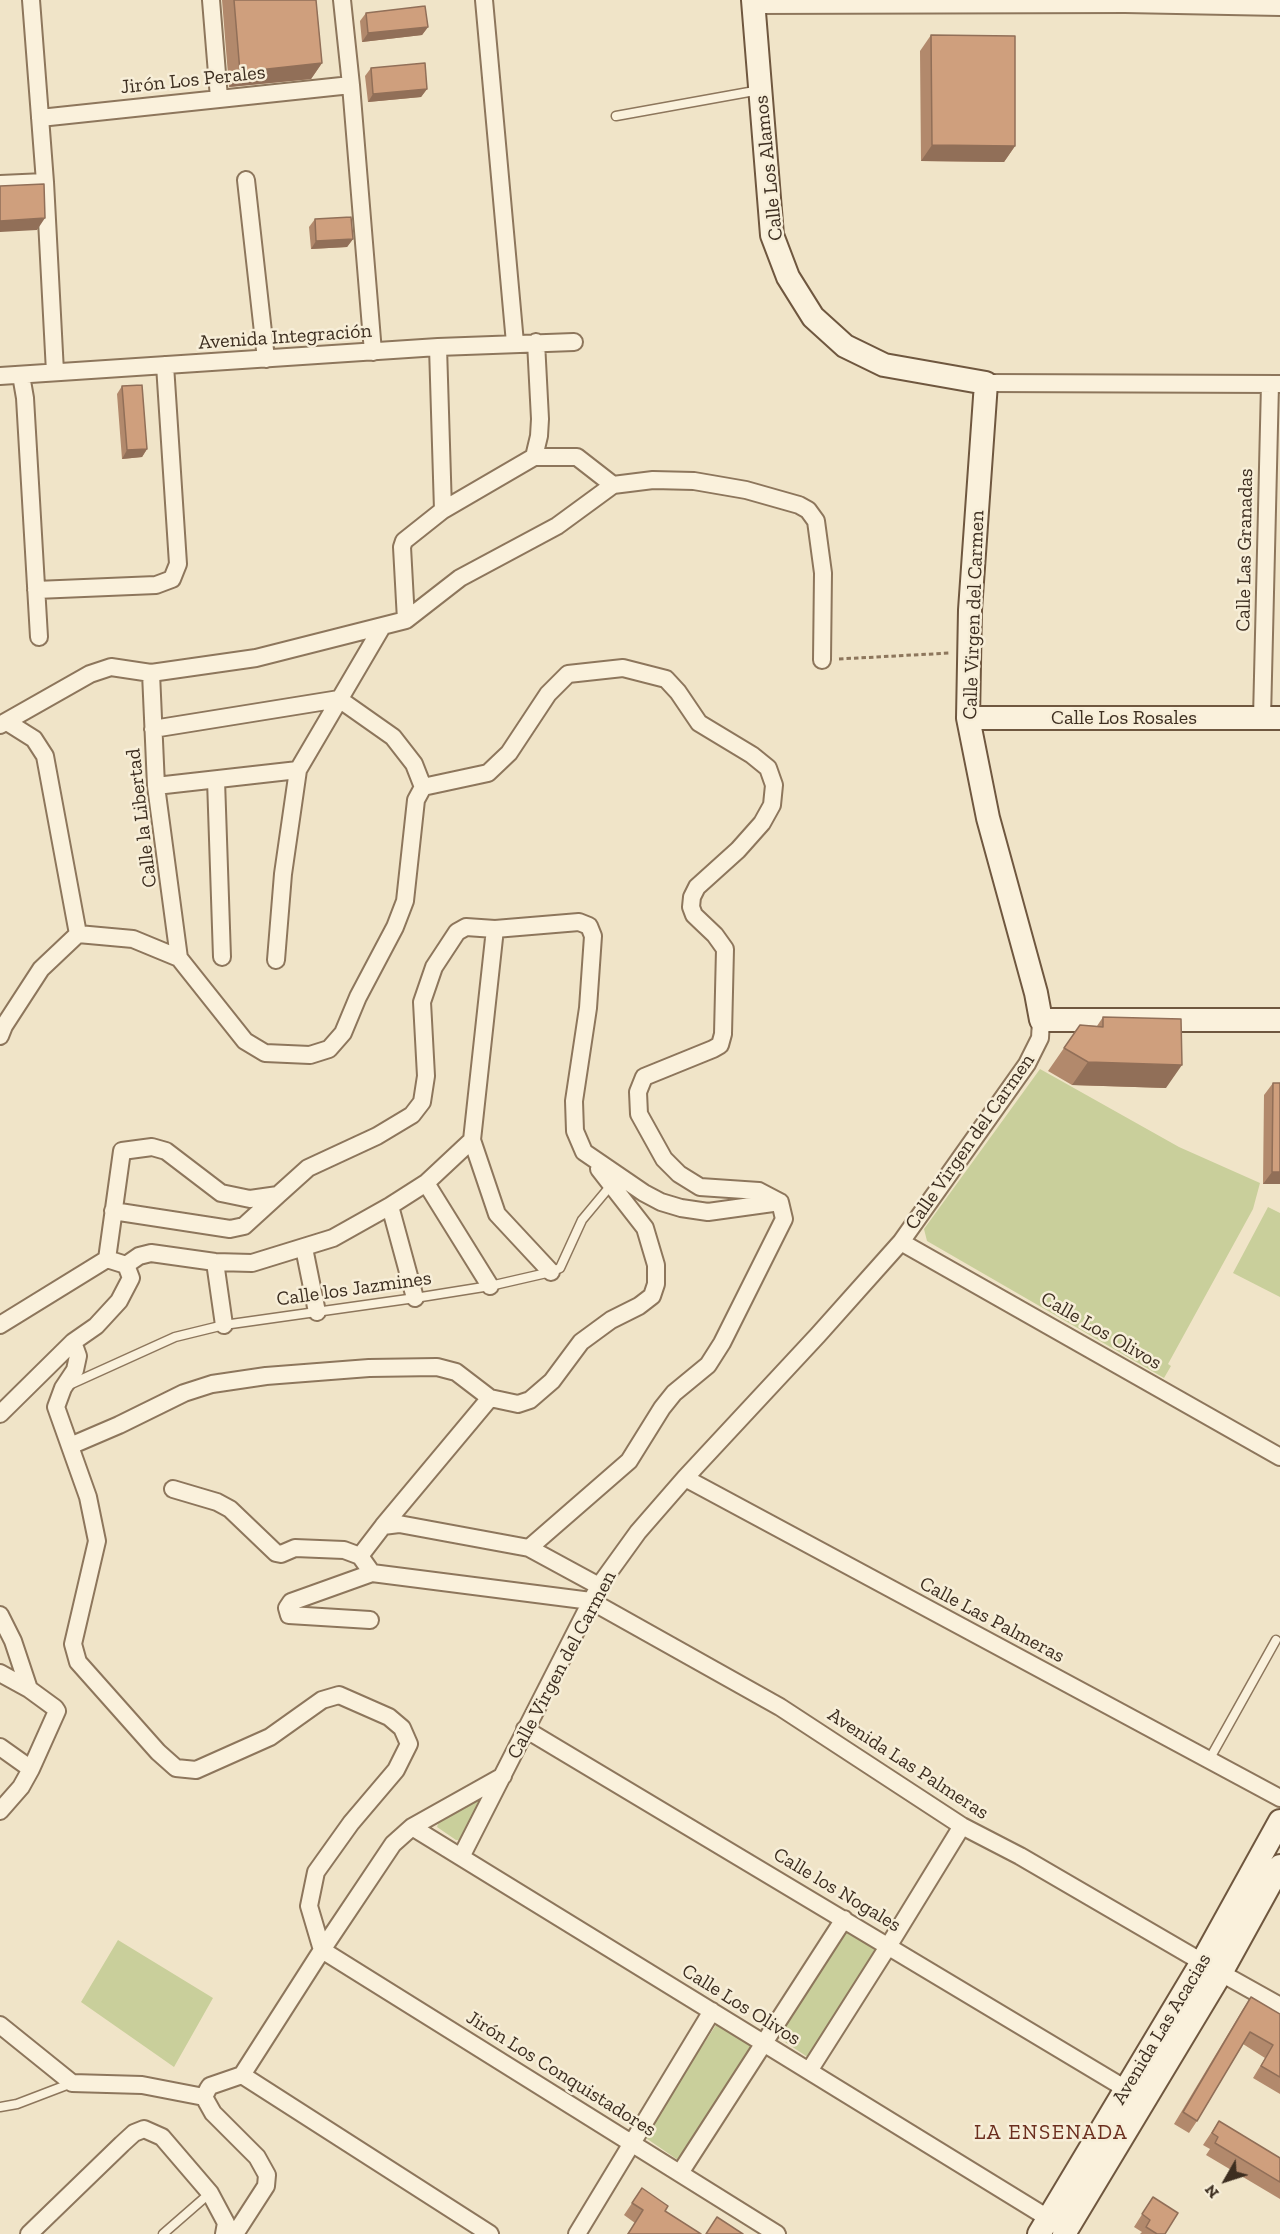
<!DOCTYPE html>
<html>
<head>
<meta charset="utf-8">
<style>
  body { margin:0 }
  #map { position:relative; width:1280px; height:2234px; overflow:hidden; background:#f0e4c8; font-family:"Zilla Slab",serif }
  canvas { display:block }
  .north { position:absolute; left:1196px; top:2150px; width:60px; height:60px; -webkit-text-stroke:4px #f7eed8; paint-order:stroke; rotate:231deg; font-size:16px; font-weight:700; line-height:24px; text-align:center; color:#3d2e20 }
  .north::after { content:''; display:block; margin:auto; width:21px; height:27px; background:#3d2e20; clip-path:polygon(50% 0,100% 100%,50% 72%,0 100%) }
</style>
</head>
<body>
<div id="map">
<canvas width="1280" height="2234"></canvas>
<div class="north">N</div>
</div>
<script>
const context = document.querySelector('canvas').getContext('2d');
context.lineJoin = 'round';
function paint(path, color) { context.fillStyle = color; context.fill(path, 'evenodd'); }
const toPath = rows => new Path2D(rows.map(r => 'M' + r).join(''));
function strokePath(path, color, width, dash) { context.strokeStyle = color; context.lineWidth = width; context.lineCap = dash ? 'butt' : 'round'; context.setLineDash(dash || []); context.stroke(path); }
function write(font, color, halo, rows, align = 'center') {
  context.font = font + ' "Zilla Slab",serif'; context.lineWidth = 5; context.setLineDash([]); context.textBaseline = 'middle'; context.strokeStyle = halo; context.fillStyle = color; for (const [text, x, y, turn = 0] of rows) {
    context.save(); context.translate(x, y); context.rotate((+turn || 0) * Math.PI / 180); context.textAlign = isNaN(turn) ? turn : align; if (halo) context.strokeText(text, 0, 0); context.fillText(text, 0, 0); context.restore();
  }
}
paint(toPath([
  [1040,1069,1179,1147,1260,1183,1253,1209,1168,1364,1171,1366,1164,1378,927,1241,924,1229],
  [1268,1207,1280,1213,1280,1297,1233,1273],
  [483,1797,469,1830,459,1840,456,1840,437,1827,439,1821],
  [847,1929,877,1949,809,2058,779,2038],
  [118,1940,213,1998,174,2067,81,2002],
  [718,2022,753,2046,678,2160,643,2136]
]), '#c9cf9b');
const lane = toPath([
  [616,116,760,90],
  [69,1385,175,1337,224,1325,415,1298,490,1286,551,1272,560,1268,582,1220,612,1184],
  [1209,1760,1276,1640],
  [0,2107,17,2104,72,2083],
  [163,2234,210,2193]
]);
const street = toPath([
  [31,0,45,182,55,372],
  [211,0,219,98],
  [342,0,351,85,373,352],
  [484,0,515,343],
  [754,5,1125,4,1280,7],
  [40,118,351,85],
  [246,180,266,359],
  [0,184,45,182],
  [438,347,443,510],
  [21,375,25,398,39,637],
  [0,376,438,347,574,342],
  [986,383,1279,384],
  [534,457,577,457,613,485],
  [36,590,156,585,172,579,178,564,165,365],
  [406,620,402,547,404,541,443,510,534,457,539,436,540,419,536,342],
  [151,673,156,786,179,958],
  [1262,718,1270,384],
  [7,722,34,739,45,756,78,934],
  [0,725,90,674,111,667,151,673,256,658,406,620,460,578,557,526,613,485,653,480,694,481,746,490,799,505,808,510,816,521,823,573,822,660],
  [153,729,339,699,393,737,414,764,423,787],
  [216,780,222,957],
  [156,786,298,770],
  [276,960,283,874,298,770,382,627],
  [0,1036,4,1026,41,969,78,934,133,939,179,958,245,1041,265,1053,310,1055,329,1049,343,1033,358,997,395,927,405,901,416,800,423,787,488,773,509,753,548,694,568,674,623,668,666,679,678,692,699,723,752,755,768,768,774,785,772,805,762,823,738,850,697,887,692,897,691,907,694,915,715,935,725,949,723,1034,720,1045,713,1049,644,1077,638,1092,639,1114,664,1159,679,1174,700,1187,759,1191,780,1202,784,1219,722,1343,708,1365,674,1393,662,1408,629,1461,529,1548],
  [472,1140,497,1214,551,1272],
  [426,1183,490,1286],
  [390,1206,415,1298],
  [113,1211,230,1229,244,1226,278,1195],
  [901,1242,1280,1457],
  [304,1248,317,1312],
  [107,1259,122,1151,152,1147,166,1151,221,1193,250,1199,278,1195,308,1168,377,1136,412,1115,422,1102,426,1076,422,1002,434,967,457,932,466,927,495,929,579,922,589,926,593,936,588,1008,574,1101,575,1131,584,1152,644,1193,661,1202,681,1208,708,1212,780,1202],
  [215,1262,224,1325],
  [126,1265,139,1256,151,1253,215,1262,252,1263,333,1238,390,1206,426,1183,472,1140,495,929],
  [0,1325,107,1259,126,1265,131,1278,119,1301,96,1326,73,1342,78,1356,75,1370,63,1388,56,1407,88,1497,97,1541,73,1644,78,1662,158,1752,176,1768,196,1770,270,1737,322,1700,339,1695,389,1717,402,1728,409,1744,396,1770,351,1823,316,1872,309,1906,322,1950,777,2234],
  [0,1414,73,1342],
  [70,1446,119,1425,184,1393,212,1384,266,1376,369,1368,437,1367,456,1372,490,1398,518,1404,530,1400,552,1381,581,1342,611,1320,639,1306,652,1296,656,1284,656,1265,645,1228,599,1169],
  [685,1478,1280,1798],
  [173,1489,217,1502,230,1509,276,1553,281,1554,295,1548,344,1550,360,1556,383,1526,399,1524,529,1548,599,1586],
  [383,1526,490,1398],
  [360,1556,372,1573,591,1601,780,1707,962,1826,1020,1856,1202,1962],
  [0,1615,13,1641,29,1689,55,1708,57,1711,31,1769,21,1787,0,1811],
  [370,1620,289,1615,287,1608,291,1602,372,1573],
  [0,1673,29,1689],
  [525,1729,1126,2089],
  [0,1747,31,1769],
  [412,1827,1048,2218],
  [461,1857,599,1586,638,1532,685,1478,818,1335,901,1242,1027,1064,1040,1038,1041,1020],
  [1221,1973,1280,2006],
  [0,2025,72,2083,142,2085,204,2097],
  [809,2071,889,1945,962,1826],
  [242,2075,490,2234],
  [680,2173,844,1919],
  [29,2234,122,2144,134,2133,144,2129,162,2137,210,2193,226,2223,224,2234],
  [235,2234,266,2186,267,2175,257,2157,213,2113,204,2097,208,2089,210,2086,242,2075,322,1950,393,1844,412,1827,503,1776],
  [577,2234,712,2011]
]);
const secondary = toPath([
  [753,0,772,235,788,277,813,317,845,346,884,365,986,383,970,610,968,718,988,818,1036,993,1041,1020,1280,1020],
  [968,718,1280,718],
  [1039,2234,1202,1962,1280,1821],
  [1064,2234,1221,1973,1280,1866]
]);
strokePath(lane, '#8d765c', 11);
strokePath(street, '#8d765c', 20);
strokePath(secondary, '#6f573f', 26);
strokePath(toPath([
  [839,659,950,653]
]), '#8d765c', 3, [4.5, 3]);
strokePath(lane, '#faf1dc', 8);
strokePath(street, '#faf1dc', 16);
strokePath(secondary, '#faf1dc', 22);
paint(toPath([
  [222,0,316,0,322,63,311,79,229,87],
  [366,13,428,27,422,35,362,42,360,21],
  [931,35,1015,146,1004,162,921,161,920,51],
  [371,68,427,89,421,97,368,102,365,76],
  [315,219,353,239,347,247,311,249,309,227],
  [122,386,147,449,142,457,122,459,117,394],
  [1103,1017,1166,1088,1072,1085,1048,1071,1080,1025,1097,1026],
  [1273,1083,1280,1184,1263,1184,1264,1095],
  [1251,1997,1280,2014,1280,2094,1253,2078,1265,2058,1243,2044,1197,2121,1189,2133,1174,2124,1243,2009],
  [1219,2121,1280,2158,1280,2199,1206,2155,1210,2149,1203,2145],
  [642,2188,665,2211,701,2234,627,2234,635,2223,624,2215],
  [1153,2197,1165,2234,1140,2234,1142,2232,1134,2227]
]), '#b2896c');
paint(toPath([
  [428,27,422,35,362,42,368,33],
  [322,63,311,79,229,87,240,72],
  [427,89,421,97,368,102,373,94],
  [932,145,1015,146,1004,162,921,161],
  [45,218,37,230,0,232,0,221],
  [353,239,347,247,311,249,316,241],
  [147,449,142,457,122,459,127,450],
  [1088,1062,1182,1065,1166,1088,1072,1085],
  [1272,1172,1280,1172,1280,1184,1263,1184]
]), '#916f58');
const building = toPath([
  [234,0,316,0,322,63,240,72,234,0],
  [425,6,428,27,368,33,366,13,425,6],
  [931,35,1015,36,1015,146,932,145,931,35],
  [425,63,427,89,373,94,371,68,425,63],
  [44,184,45,218,0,221,0,186,44,184],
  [351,217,353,239,316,241,315,219,351,217],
  [142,385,147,449,127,450,122,386,142,385],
  [1103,1017,1181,1019,1182,1065,1088,1062,1064,1048,1080,1025,1103,1027,1103,1017],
  [1273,1083,1280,1083,1280,1172,1272,1172,1273,1083],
  [1251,1997,1280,2014,1280,2077,1261,2066,1273,2045,1250,2032,1197,2121,1183,2112,1251,1997],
  [1219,2121,1280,2158,1280,2182,1215,2143,1218,2137,1212,2133,1219,2121],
  [642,2188,668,2206,665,2211,701,2234,628,2234,643,2210,632,2203,642,2188],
  [1153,2197,1178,2213,1165,2234,1157,2234,1146,2227,1150,2220,1142,2214,1153,2197],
  [717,2217,743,2234,706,2234,717,2217]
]);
paint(building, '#cf9f7d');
strokePath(building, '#916f58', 1.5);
write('20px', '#3d2e20', '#f7eed8', [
  ["Jirón Los Perales",193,80,-6],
  ["Calle Los Alamos",769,168,-96],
  ["Avenida Integración",285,337,-4],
  ["Calle Las Granadas",1245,550,-89],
  ["Calle Virgen del Carmen",974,615,-88],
  ["Calle Los Rosales",1124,718],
  ["Calle la Libertad",142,818,-97],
  ["Calle Virgen del Carmen",970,1142,-55],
  ["Calle los Jazmines",354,1289,-8],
  ["Calle Los Olivos",1101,1331,30],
  ["Calle Las Palmeras",992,1620,28],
  ["Calle Virgen del Carmen",562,1665,-62],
  ["Avenida Las Palmeras",908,1764,33],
  ["Calle los Nogales",837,1890,31],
  ["Calle Los Olivos",741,2005,32],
  ["Avenida Las Acacias",1162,2029,-59],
  ["Jirón Los Conquistadores",561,2074,32]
]);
context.letterSpacing = '1.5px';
write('21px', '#6b2e1e', '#f7eed8', [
  ["LA ENSENADA",1051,2133]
]);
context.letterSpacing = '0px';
</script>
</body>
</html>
